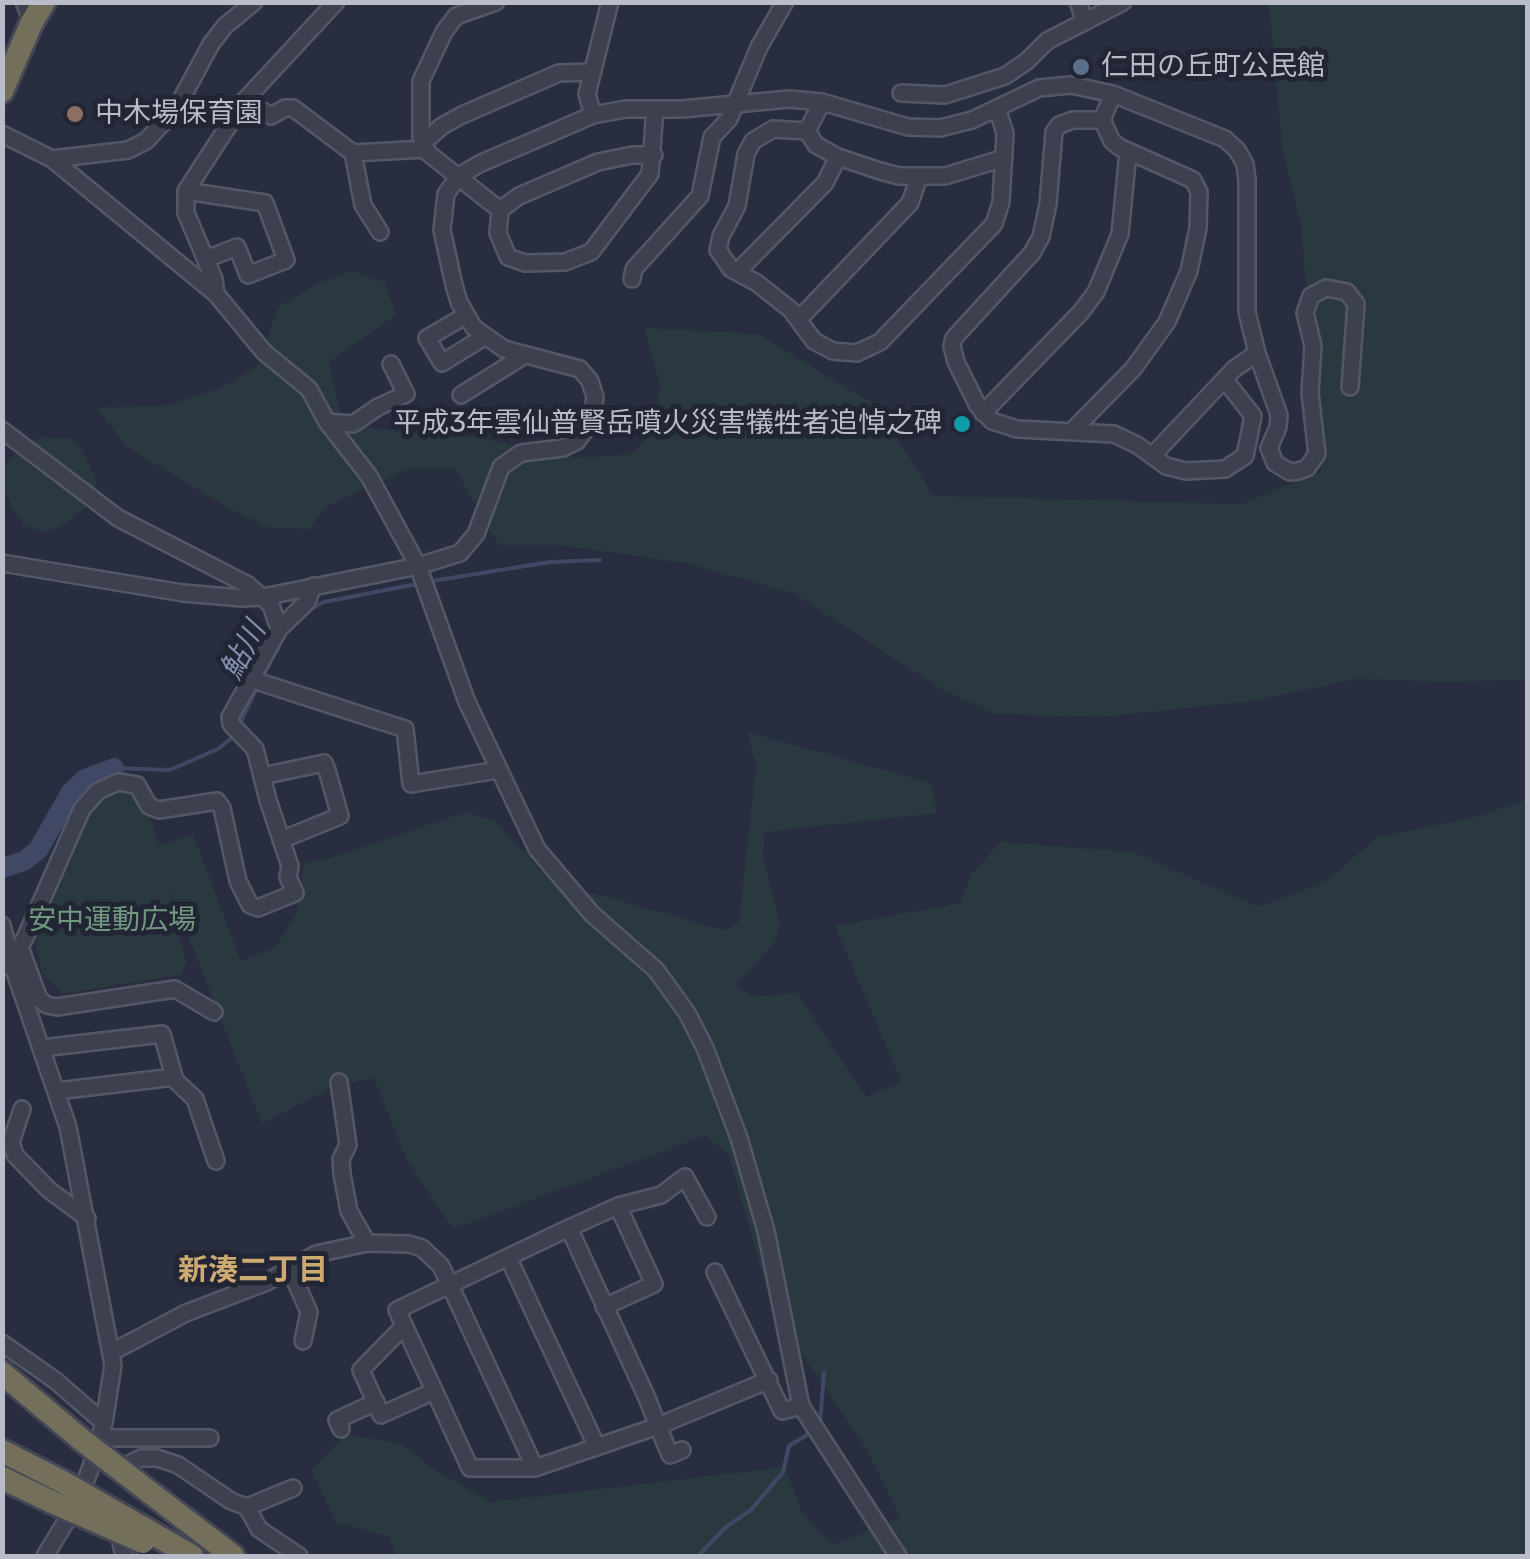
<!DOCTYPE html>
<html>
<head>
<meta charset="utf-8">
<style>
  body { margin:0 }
  #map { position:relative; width:1530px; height:1559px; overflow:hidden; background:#282d3f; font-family:Rubik,sans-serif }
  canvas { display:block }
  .frame { position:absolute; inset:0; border:5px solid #b9bcc9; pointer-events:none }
</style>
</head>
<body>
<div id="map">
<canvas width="1530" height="1559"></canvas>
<div class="frame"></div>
</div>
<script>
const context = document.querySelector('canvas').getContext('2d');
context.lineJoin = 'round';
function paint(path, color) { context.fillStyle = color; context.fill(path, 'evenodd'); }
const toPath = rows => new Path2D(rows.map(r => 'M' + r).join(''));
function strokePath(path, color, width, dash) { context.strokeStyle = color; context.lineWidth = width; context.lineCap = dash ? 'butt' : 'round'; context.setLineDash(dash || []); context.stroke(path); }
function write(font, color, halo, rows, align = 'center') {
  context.font = font + ' Rubik,"Noto Sans JP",sans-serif'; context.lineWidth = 10; context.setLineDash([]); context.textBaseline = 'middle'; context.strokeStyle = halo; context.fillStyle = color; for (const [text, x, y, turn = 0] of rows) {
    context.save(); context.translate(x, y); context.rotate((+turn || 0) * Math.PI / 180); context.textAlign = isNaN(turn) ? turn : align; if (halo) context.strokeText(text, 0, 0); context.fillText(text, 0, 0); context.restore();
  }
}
paint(toPath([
  [1269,3,1527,3,1527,680,1443,682,1357,679,1251,701,1103,717,996,714,943,690,793,593,686,563,559,545,499,545,455,469,408,469,326,507,309,529,270,528,225,506,127,447,97,408,168,405,218,389,257,367,278,307,317,284,352,271,385,282,396,315,329,362,343,426,474,437,573,458,630,455,655,430,660,384,644,328,758,334,878,407,933,496,1242,504,1321,471,1301,226,1282,145],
  [41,437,70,438,81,448,96,480,95,498,88,506,61,526,46,532,25,526,11,506,3,484,6,466,18,447],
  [747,732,931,783,937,813,765,832,763,856,780,925,774,944,736,985,753,997,798,993,866,1097,901,1081,835,926,961,903,971,874,1001,842,1133,852,1258,907,1326,882,1377,837,1480,816,1527,799,1527,1556,397,1556,388,1536,336,1522,311,1470,346,1434,401,1444,435,1470,491,1502,785,1467,802,1512,832,1545,900,1517,866,1448,773,1311,728,1153,705,1136,453,1229,406,1158,374,1078,334,1086,262,1124,169,887,186,963,182,974,63,994,43,975,35,943,85,818,105,793,128,787,153,823,158,846,193,834,241,961,276,947,296,914,305,863,334,857,465,812,495,821,564,894,596,894,727,931,739,921,756,767]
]), '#2a3940');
strokePath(toPath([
  [426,582,550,562,600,560],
  [310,609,324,602,417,584],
  [262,678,288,629],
  [238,727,258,686],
  [114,768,170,770,218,749,234,736],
  [820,1423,824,1373],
  [698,1556,726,1527,751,1510,783,1472,789,1446,810,1433]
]), '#404866', 4);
strokePath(toPath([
  [2,868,24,861,38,850,71,792,85,779,114,768]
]), '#404866', 20);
const minor = toPath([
  [24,2,32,22],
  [496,2,456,16,444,32,421,81,421,137,428,153,500,210,498,233,508,257,525,263,565,262,591,252,650,174,655,109],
  [1078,2,1085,22],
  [901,93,945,95,1005,76,1027,61,1047,41,1123,2],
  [245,100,271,116,285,108,293,108,353,153,425,149],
  [822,102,807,131,816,145,838,157,880,171,899,176,945,176,1004,158],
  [593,115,587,94,610,2],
  [1102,120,1073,120,1059,125,1054,132,1048,204,1041,237,1032,253,954,338,952,346,956,362,978,406,992,421,1017,429,1114,434,1137,445,1166,466,1186,471,1225,469,1245,456,1253,416,1225,380],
  [807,131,773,129,753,141,746,154,737,206,721,236,718,250,731,269,757,283,791,310,814,341,833,351,857,353,880,342,994,224,1001,202,1005,133,997,108],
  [2,134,52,159,216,294,264,352,309,389,327,422,369,476,418,566,467,702,537,849,592,914,656,970,687,1013,705,1048,739,1138,766,1231,801,1406,898,1556],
  [423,143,442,126,462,115,559,73,593,72],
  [353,153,363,205,380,232],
  [52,159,128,150,146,141,176,109,211,44,225,26,254,2],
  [186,191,265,203,286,260,248,275,237,247,206,259],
  [500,210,519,196,598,162,632,155,654,155],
  [737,272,825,183,838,157],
  [632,279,634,269,700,196,712,137,729,119,759,47,785,2],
  [216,294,214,279,186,213,186,191,245,100,336,2],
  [465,316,427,338,442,363,484,337],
  [799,319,910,203,919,177],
  [461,395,525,355],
  [983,413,1081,312,1096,292,1120,234,1128,152],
  [327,422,353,424,378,407,406,394,391,364],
  [2,430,118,518,248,585,271,605,279,629],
  [1072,431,1133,369,1167,322,1189,271,1198,228,1199,192,1193,180,1119,147,1112,141,1102,120,1113,94],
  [1152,456,1234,369,1257,353],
  [2,563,183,593,241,598,263,597,418,566,460,553,476,534,501,467,521,453,563,448,577,441,592,421,595,397,590,381,580,369,504,349,474,328,459,302,454,285,442,230,446,194,459,176,479,164,593,115,626,109,682,109,789,99,822,102,908,127,940,128,972,120,1039,88,1071,85,1113,94,1225,139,1237,150,1245,164,1247,180,1247,312,1257,353,1279,415,1278,427,1269,448,1275,463,1290,472,1298,471,1307,468,1317,454,1310,393,1313,346,1305,313,1311,296,1326,288,1347,292,1356,304,1350,387],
  [250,679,405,729,411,784,498,770],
  [262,776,324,763,327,770,340,816,281,840],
  [2,925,11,961,68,1127,113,1365,104,1423,91,1467,76,1505,45,1556],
  [20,947,39,999,47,1005,57,1007,175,989,214,1012],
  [2,967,11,961,25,938,82,809,98,791,118,782,137,785,149,806,159,810,217,801,222,808,238,881,250,905,258,908,295,893,288,877,290,866,268,800,255,749,231,724,230,717,279,629,307,602,313,586],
  [42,1048,162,1034,175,1080,195,1099,216,1161],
  [339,1082,348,1145,341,1159,342,1174,349,1211,367,1243],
  [57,1091,174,1077],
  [22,1109,11,1142,15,1155,49,1190,87,1218],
  [618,1206,661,1195,685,1177,707,1217],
  [569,1228,618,1206,654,1284,604,1307],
  [508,1257,597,1447],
  [289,1267,309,1312,303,1341],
  [715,1272,782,1411,801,1406],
  [404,1326,361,1370,381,1415,434,1391],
  [2,1343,56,1381,104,1423],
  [112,1352,186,1313,267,1282,316,1254,367,1243,409,1244,422,1248,441,1266,535,1468],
  [341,1429,337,1420,376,1402],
  [99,1438,210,1438],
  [682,1450,670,1455,658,1426,647,1398,569,1228,397,1310,470,1468,535,1468,658,1426,769,1380],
  [116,1470,141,1458,157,1458,178,1465,231,1501,247,1507,259,1529,299,1556],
  [247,1507,293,1488],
  [118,1529,124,1556]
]);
const highway = toPath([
  [2,91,32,22,44,2],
  [2,1373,82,1440],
  [2,1451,63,1482],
  [2,1478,52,1502],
  [152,1494,233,1556],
  [145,1529,192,1556]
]);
strokePath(minor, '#545866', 20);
strokePath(highway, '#444856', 28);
strokePath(minor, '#3c404f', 15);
strokePath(highway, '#746f5a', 22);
const highwayBridge = toPath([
  [82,1440,152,1494],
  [63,1482,145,1529],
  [52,1502,143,1542]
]);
strokePath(highwayBridge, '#444856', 28, []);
strokePath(highwayBridge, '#746f5a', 22);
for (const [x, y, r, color] of [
  [1081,67,10,"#5c6f8a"],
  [75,114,10,"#8d6e63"],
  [962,424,10,"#0f9aa8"]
]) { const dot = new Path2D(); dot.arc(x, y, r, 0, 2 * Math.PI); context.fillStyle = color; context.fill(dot); strokePath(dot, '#212534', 4); }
write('28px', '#b9bcc9', '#212534', [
  ["仁田の丘町公民館",1101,67],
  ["中木場保育園",95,114],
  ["平成3年雲仙普賢岳噴火災害犠牲者追悼之碑",942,424,"right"]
], 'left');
write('28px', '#729882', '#212534', [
  ["安中運動広場",112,921]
]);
write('italic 30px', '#838dae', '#212534', [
  ["鮎川",244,651,-62]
]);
write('bold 30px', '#ccaa71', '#212534', [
  ["新湊二丁目",253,1271]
]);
</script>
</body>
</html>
